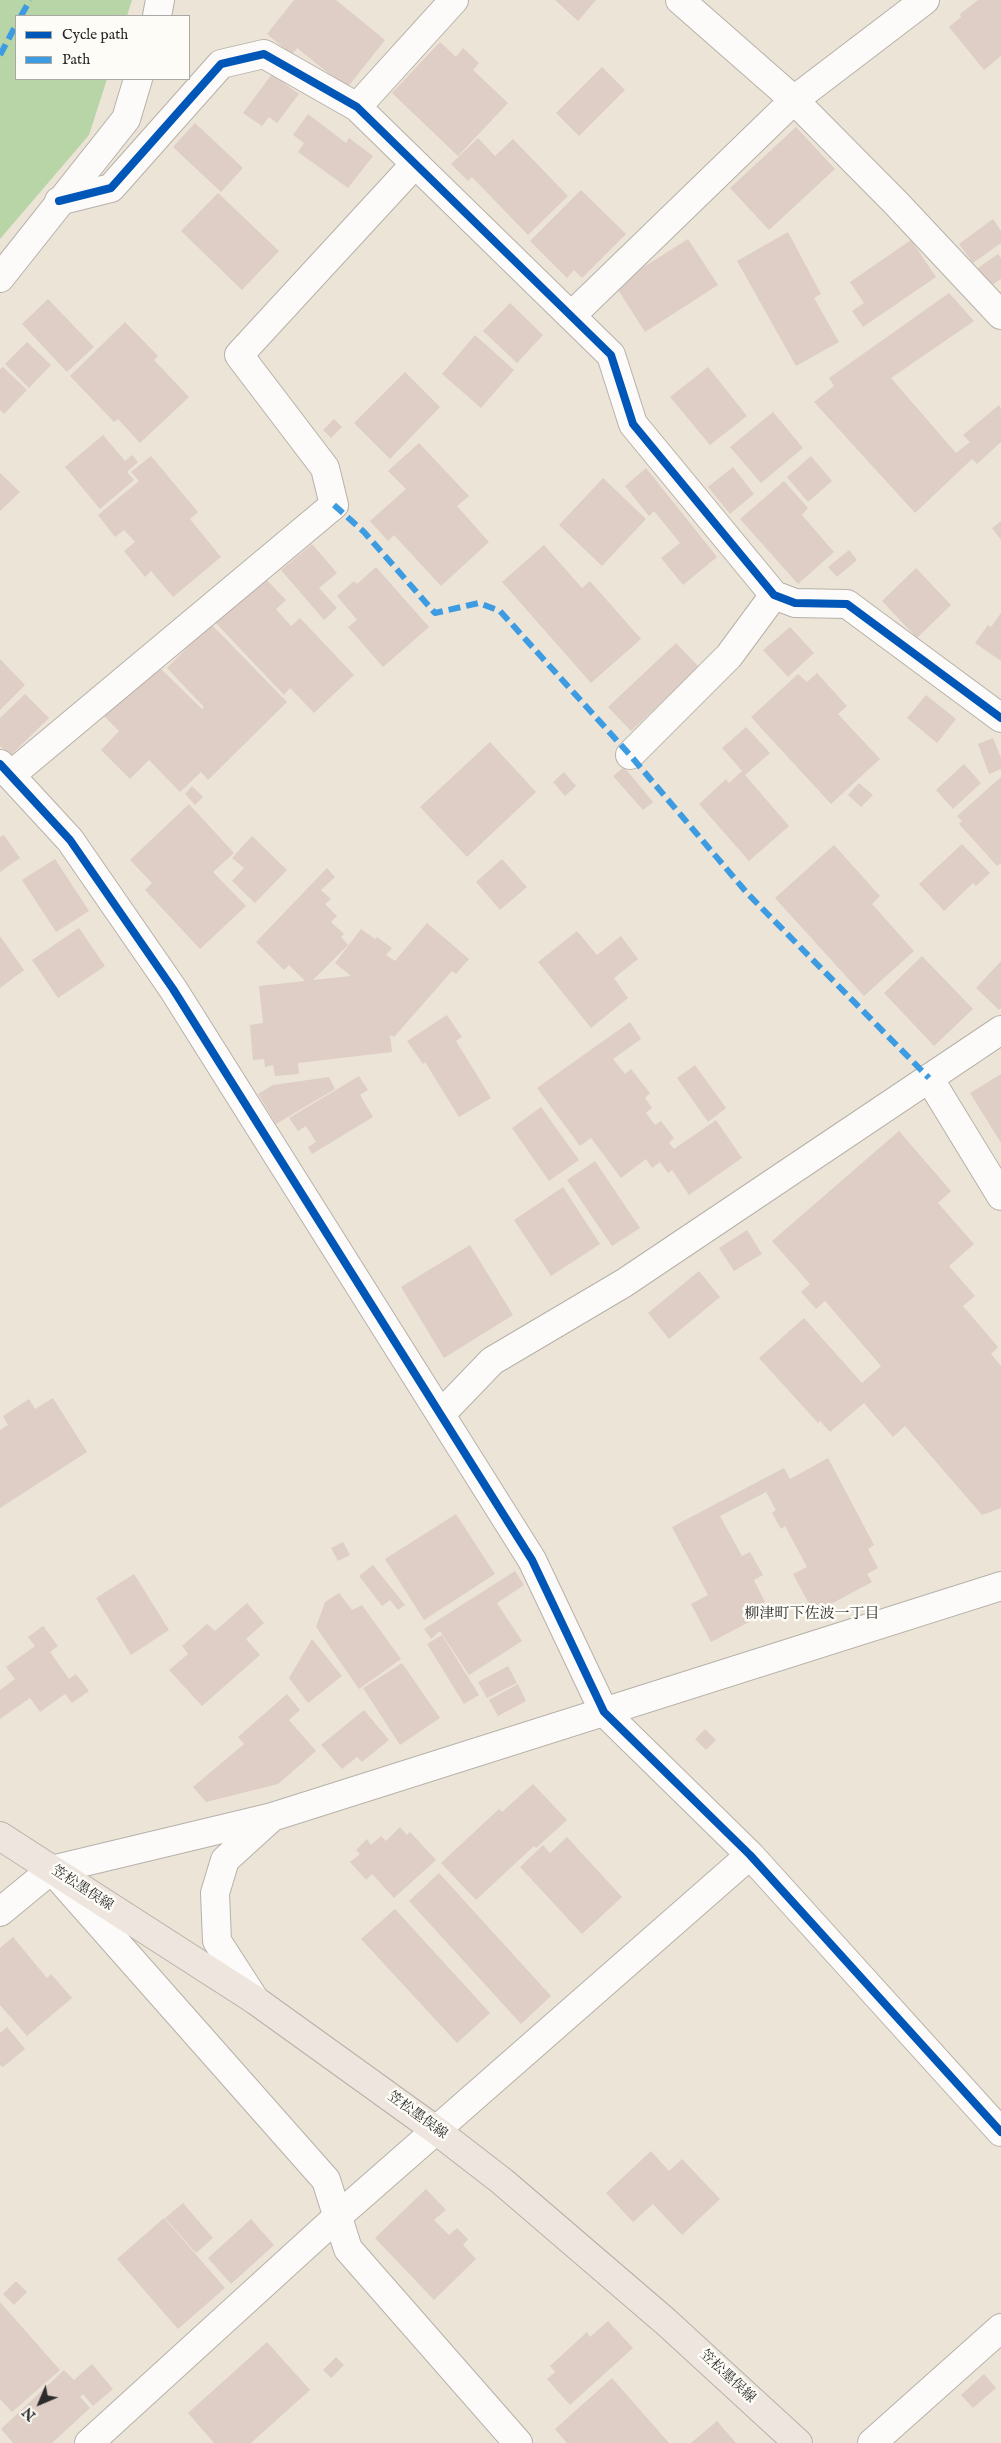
<!DOCTYPE html>
<html>
<head>
<meta charset="utf-8">
<style>
  body { margin:0 }
  #map { position:relative; width:1001px; height:2443px; overflow:hidden; background:#ece4d7; font-family:"IM FELL English",serif }
  canvas { display:block }
  .legend { position:absolute; left:15px; top:15px; width:175px; height:65px; box-sizing:border-box; background:#fdfcf7; border:1px solid #a9a8a5; margin:0; padding:6px 9px; list-style:none; font-size:15px; color:#2b2b2b }
  .legend li { display:flex; align-items:center; gap:10px; height:25px }
  .legend b { width:25px; border:1px solid #a9a8a5 }
  .north { position:absolute; left:15px; top:2378px; width:50px; height:50px; -webkit-text-stroke:4px #fdfcf7; paint-order:stroke; rotate:225deg; font-size:14px; font-weight:700; line-height:20px; text-align:center; color:#2b2b2b }
  .north::after { content:''; display:block; margin:auto; width:18px; height:22px; background:#2b2b2b; clip-path:polygon(50% 0,100% 100%,50% 72%,0 100%) }
</style>
</head>
<body>
<div id="map">
<canvas width="1001" height="2443"></canvas>
<ul class="legend">
<li><b style="height:6px;background:#0057b8"></b>Cycle path</li>
<li><b style="height:6px;background:#3d9ce1"></b>Path</li>
</ul>
<div class="north">N</div>
</div>
<script>
const context = document.querySelector('canvas').getContext('2d');
context.lineJoin = 'round';
function paint(path, color) { context.fillStyle = color; context.fill(path, 'evenodd'); }
const toPath = rows => new Path2D(rows.map(r => 'M' + r).join(''));
function strokePath(path, color, width, dash) { context.strokeStyle = color; context.lineWidth = width; context.lineCap = dash ? 'butt' : 'round'; context.setLineDash(dash || []); context.stroke(path); }
function write(font, color, halo, rows, align = 'center') {
  context.font = font + ' "IM FELL English","Noto Serif JP",serif'; context.lineWidth = 5; context.setLineDash([]); context.textBaseline = 'middle'; context.strokeStyle = halo; context.fillStyle = color; for (const [text, x, y, turn = 0] of rows) {
    context.save(); context.translate(x, y); context.rotate((+turn || 0) * Math.PI / 180); context.textAlign = isNaN(turn) ? turn : align; if (halo) context.strokeText(text, 0, 0); context.fillText(text, 0, 0); context.restore();
  }
}
paint(toPath([
  [0,0,132,0,127,16,16,16,16,79,107,79,89,135,0,239]
]), '#b7d5a7');
paint(toPath([
  [294,0,336,0,385,40,347,88,297,48,292,55,267,34],
  [555,0,596,0,578,21],
  [978,0,1001,0,1001,56,984,70,949,27,961,17,960,14],
  [440,42,456,57,463,48,479,63,473,70,508,103,458,156,392,93],
  [602,67,625,90,579,136,556,113],
  [272,74,299,94,277,123,269,117,262,126,243,113],
  [308,114,346,143,349,138,373,156,348,188,298,152,304,143,293,135],
  [195,123,243,168,221,192,173,147],
  [796,127,835,169,769,230,730,188],
  [478,138,495,156,513,139,568,196,528,235,472,177,468,181,451,164],
  [581,190,626,234,582,278,574,270,567,278,530,241],
  [218,193,279,251,242,290,181,231],
  [993,219,1001,231,1001,243,973,263,959,244],
  [788,232,821,294,814,298,839,342,796,366,737,261],
  [688,239,718,285,645,332,615,285],
  [911,240,936,277,863,327,852,311,864,303,850,282],
  [998,254,1001,258,1001,279,990,286,978,268],
  [949,293,974,321,891,378,956,453,970,442,963,435,999,405,1001,409,1001,442,977,464,972,459,915,513,814,402,834,386,829,378],
  [48,299,94,347,67,372,22,324],
  [510,303,543,335,517,363,483,331],
  [125,322,158,356,154,360,189,397,140,443,118,419,114,422,70,376],
  [475,335,514,370,481,408,442,374],
  [27,342,51,365,29,388,5,364],
  [3,367,27,390,4,414,0,410,0,369],
  [708,367,747,416,710,445,670,397],
  [405,372,440,407,390,459,354,423],
  [773,412,803,448,761,483,730,447],
  [334,419,342,427,331,438,323,430],
  [103,435,125,461,132,455,138,462,127,472,134,480,100,509,65,467],
  [419,443,469,496,457,506,489,542,441,586,394,535,388,541,370,521,406,489,388,471],
  [151,456,198,512,190,519,221,557,173,597,151,571,145,577,124,551,135,542,124,530,115,537,98,515,139,481,131,472],
  [811,456,832,481,808,502,787,477],
  [733,467,754,494,730,514,708,487],
  [646,468,717,557,683,585,661,558,680,543,654,511,649,516,625,486],
  [0,473,20,492,0,511],
  [603,478,646,519,602,566,559,525],
  [784,481,808,508,802,515,834,552,798,584,740,519],
  [1001,521,1001,540,992,528],
  [312,544,337,573,319,588,337,608,324,620,281,570],
  [544,545,582,588,590,581,641,639,591,683,502,582],
  [849,550,857,560,837,577,828,567],
  [376,567,429,627,383,667,348,627,357,620,337,596,354,581,357,584],
  [916,568,951,605,917,638,882,601],
  [262,575,286,600,276,609,291,626,300,618,354,675,314,713,290,688,284,695,214,621],
  [1001,613,1001,661,975,643,988,625,991,627],
  [211,624,287,702,208,780,201,772,180,792,149,760,130,779,101,750,119,731,104,716,160,668,202,709,204,707,167,668],
  [790,627,814,653,788,677,763,650],
  [676,643,699,667,631,731,608,707],
  [0,659,25,685,0,710],
  [817,673,847,706,838,714,880,759,831,804,751,717,798,674,807,682],
  [25,694,49,718,10,756,0,746,0,718],
  [926,695,956,719,937,743,907,718],
  [746,727,770,753,745,775,789,826,749,861,699,804,726,779,729,783,742,771,722,748],
  [993,738,1001,758,1001,769,989,774,978,744],
  [490,742,536,792,467,857,420,807],
  [964,764,981,783,953,809,936,790],
  [624,767,653,802,643,810,613,776],
  [564,772,576,786,565,796,553,782],
  [1001,777,1001,863,997,866,959,824,962,821,957,816],
  [859,783,873,795,861,807,848,795],
  [192,786,203,797,195,805,185,794],
  [189,804,234,853,213,872,246,906,200,949,145,890,152,883,130,860],
  [4,835,20,858,0,872,0,837],
  [252,836,287,870,255,903,232,881,244,868,232,858],
  [962,844,990,873,976,886,973,883,944,911,919,884],
  [834,845,880,896,872,904,914,951,864,996,775,898],
  [55,859,89,911,56,932,22,880],
  [502,859,527,887,500,910,476,882],
  [327,868,335,877,321,890,331,899,325,904,337,916,331,922,344,934,341,937,348,945,313,980,351,976,335,963,361,929,375,939,377,937,392,948,386,955,395,961,427,923,469,959,456,974,452,971,394,1037,390,1035,392,1052,298,1063,299,1074,275,1076,273,1065,265,1067,264,1059,253,1060,250,1025,263,1023,259,986,305,981,289,965,284,970,256,942],
  [79,928,105,966,58,998,32,960],
  [577,931,597,955,621,936,638,959,614,978,628,998,591,1028,538,962],
  [0,936,24,970,0,988],
  [922,956,973,1009,934,1046,884,993],
  [1001,961,1001,1008,999,1010,976,988],
  [447,1015,462,1037,456,1041,491,1098,459,1117,425,1062,423,1064,407,1041],
  [630,1022,641,1039,613,1059,625,1074,631,1069,650,1093,645,1098,652,1108,646,1113,655,1125,661,1121,674,1138,669,1143,674,1149,716,1120,742,1158,689,1195,672,1170,668,1173,660,1162,652,1168,646,1159,621,1178,591,1138,580,1146,537,1088],
  [695,1065,726,1108,708,1122,677,1078],
  [1001,1074,1001,1143,970,1093],
  [359,1076,368,1090,360,1095,373,1117,312,1154,308,1147,316,1142,306,1126,298,1131,289,1118],
  [329,1077,335,1089,276,1124,258,1094,273,1085],
  [541,1107,579,1160,549,1181,512,1128],
  [899,1131,951,1191,938,1203,974,1244,949,1266,975,1296,963,1306,998,1347,991,1354,1001,1366,1001,1508,982,1515,905,1426,893,1437,864,1403,830,1432,820,1421,818,1423,759,1358,804,1318,862,1383,881,1366,825,1301,816,1309,801,1292,810,1284,772,1241],
  [595,1161,640,1228,612,1246,567,1180],
  [563,1187,600,1244,551,1276,514,1220],
  [747,1230,762,1254,734,1271,719,1248],
  [470,1245,513,1315,444,1358,401,1287],
  [699,1271,720,1297,669,1339,648,1313],
  [53,1398,87,1452,0,1508,0,1430,8,1425,3,1416,29,1399,35,1409],
  [828,1458,874,1545,868,1549,878,1568,867,1574,872,1582,814,1613,793,1574,807,1567,785,1526,781,1529,772,1513,776,1510,766,1492,720,1516,742,1556,750,1552,763,1575,754,1580,765,1602,748,1611,753,1620,711,1642,691,1604,708,1595,672,1527,784,1468,790,1479],
  [456,1514,495,1574,424,1620,385,1559],
  [343,1542,350,1555,338,1561,331,1548],
  [373,1565,405,1605,398,1610,390,1600,382,1606,359,1576],
  [515,1571,524,1585,497,1603,522,1641,469,1675,440,1631,431,1639,424,1629],
  [134,1574,169,1630,131,1655,96,1598],
  [339,1593,352,1610,362,1605,401,1659,359,1689,316,1627,325,1602],
  [247,1603,264,1623,246,1639,260,1655,202,1706,169,1670,188,1654,182,1646,207,1624,215,1631],
  [43,1626,58,1646,50,1652,69,1679,76,1674,89,1691,72,1703,65,1694,40,1712,30,1698,0,1719,0,1690,15,1679,6,1667,35,1646,28,1637],
  [442,1635,479,1695,464,1704,427,1644],
  [312,1639,342,1676,308,1703,289,1678],
  [402,1663,440,1718,400,1745,363,1688],
  [508,1666,517,1683,487,1698,478,1682],
  [518,1684,526,1701,498,1716,489,1700],
  [287,1694,300,1710,289,1720,316,1751,278,1784,206,1802,193,1787,244,1744,238,1737],
  [364,1710,389,1740,362,1762,357,1757,342,1769,321,1745],
  [705,1729,716,1740,706,1750,695,1739],
  [533,1784,567,1820,536,1848,534,1846,476,1900,441,1863,499,1809,502,1812],
  [400,1827,407,1835,410,1832,436,1860,394,1898,372,1874,366,1880,350,1862,360,1854,356,1850,367,1839,371,1845,381,1836,386,1841],
  [567,1837,622,1897,582,1934,520,1867,543,1845,550,1853],
  [439,1873,551,1996,521,2024,409,1901],
  [395,1909,490,2013,457,2043,361,1939],
  [13,1937,47,1978,51,1974,72,1998,27,2036,0,2005,0,1948],
  [7,2027,25,2049,3,2067,0,2065,0,2033],
  [651,2151,669,2171,682,2159,720,2199,682,2235,653,2204,633,2222,606,2193],
  [426,2189,446,2210,434,2220,449,2235,457,2228,468,2239,463,2245,476,2259,434,2300,375,2238],
  [183,2203,213,2238,196,2253,165,2218],
  [164,2218,225,2288,178,2329,117,2259],
  [251,2219,274,2245,231,2284,208,2258],
  [16,2281,27,2292,14,2305,3,2294],
  [0,2302,60,2370,12,2412,0,2399],
  [608,2321,633,2348,570,2405,547,2379,555,2372,550,2366,587,2332,590,2337],
  [267,2342,310,2390,251,2443,214,2443,188,2413],
  [336,2357,344,2365,331,2378,323,2370],
  [92,2364,113,2389,93,2406,83,2394,80,2397,90,2408,52,2443,13,2443,1,2429,64,2370,74,2380],
  [984,2374,996,2388,973,2408,961,2395],
  [612,2378,669,2443,567,2443,555,2429],
  [717,2421,736,2443,691,2443]
]), '#decec6');
const minor = toPath([
  [680,0,794,100,897,204,1001,315],
  [157,16,160,0],
  [357,107,454,0],
  [59,201,111,188,221,64,264,54,357,107,611,355,633,424,774,595,795,603,847,604,1001,718],
  [0,278,126,119,138,79],
  [571,316,794,100,925,0],
  [630,755,729,656,774,595],
  [0,764,70,840,173,989,532,1560,604,1712,750,1855,1001,2132],
  [11,775,334,505,325,468,239,355,415,164],
  [929,1078,1001,1196],
  [442,1413,492,1361,624,1283,1001,1030],
  [59,1878,326,2180,348,2249,518,2443],
  [0,1912,51,1870,272,1817,1001,1586],
  [255,2000,217,1941,215,1893,225,1860,269,1820],
  [89,2443,337,2217,750,1855],
  [872,2443,1001,2328]
]);
const major = toPath([
  [0,1836,255,2000,437,2131,503,2182,665,2321,798,2443]
]);
strokePath(minor, '#b6b1a9', 30);
strokePath(major, '#b6b1a9', 30);
strokePath(minor, '#fcfbf9', 28);
strokePath(major, '#eee6de', 28);
strokePath(toPath([
  [21,16,30,0],
  [0,55,16,25],
  [334,505,364,532,435,613,479,603,500,611,630,755,747,893,929,1078]
]), '#3d9ce1', 6, [12, 6]);
strokePath(toPath([
  [59,201,111,188,221,64,264,54,357,107,611,355,633,424,774,595,795,603,847,604,1001,718],
  [0,764,70,840,173,989,532,1560,604,1712,750,1855,1001,2132]
]), '#0057b8', 8);
write('14px', '#2b2b2b', '#fdfcf7', [
  ["笠松墨俣線",82,1889,33],
  ["笠松墨俣線",417,2116,36],
  ["笠松墨俣線",727,2377,43]
]);
write('15px', '#2b2b2b', '#fdfcf7', [
  ["柳津町下佐波一丁目",812,1615]
]);
</script>
</body>
</html>
